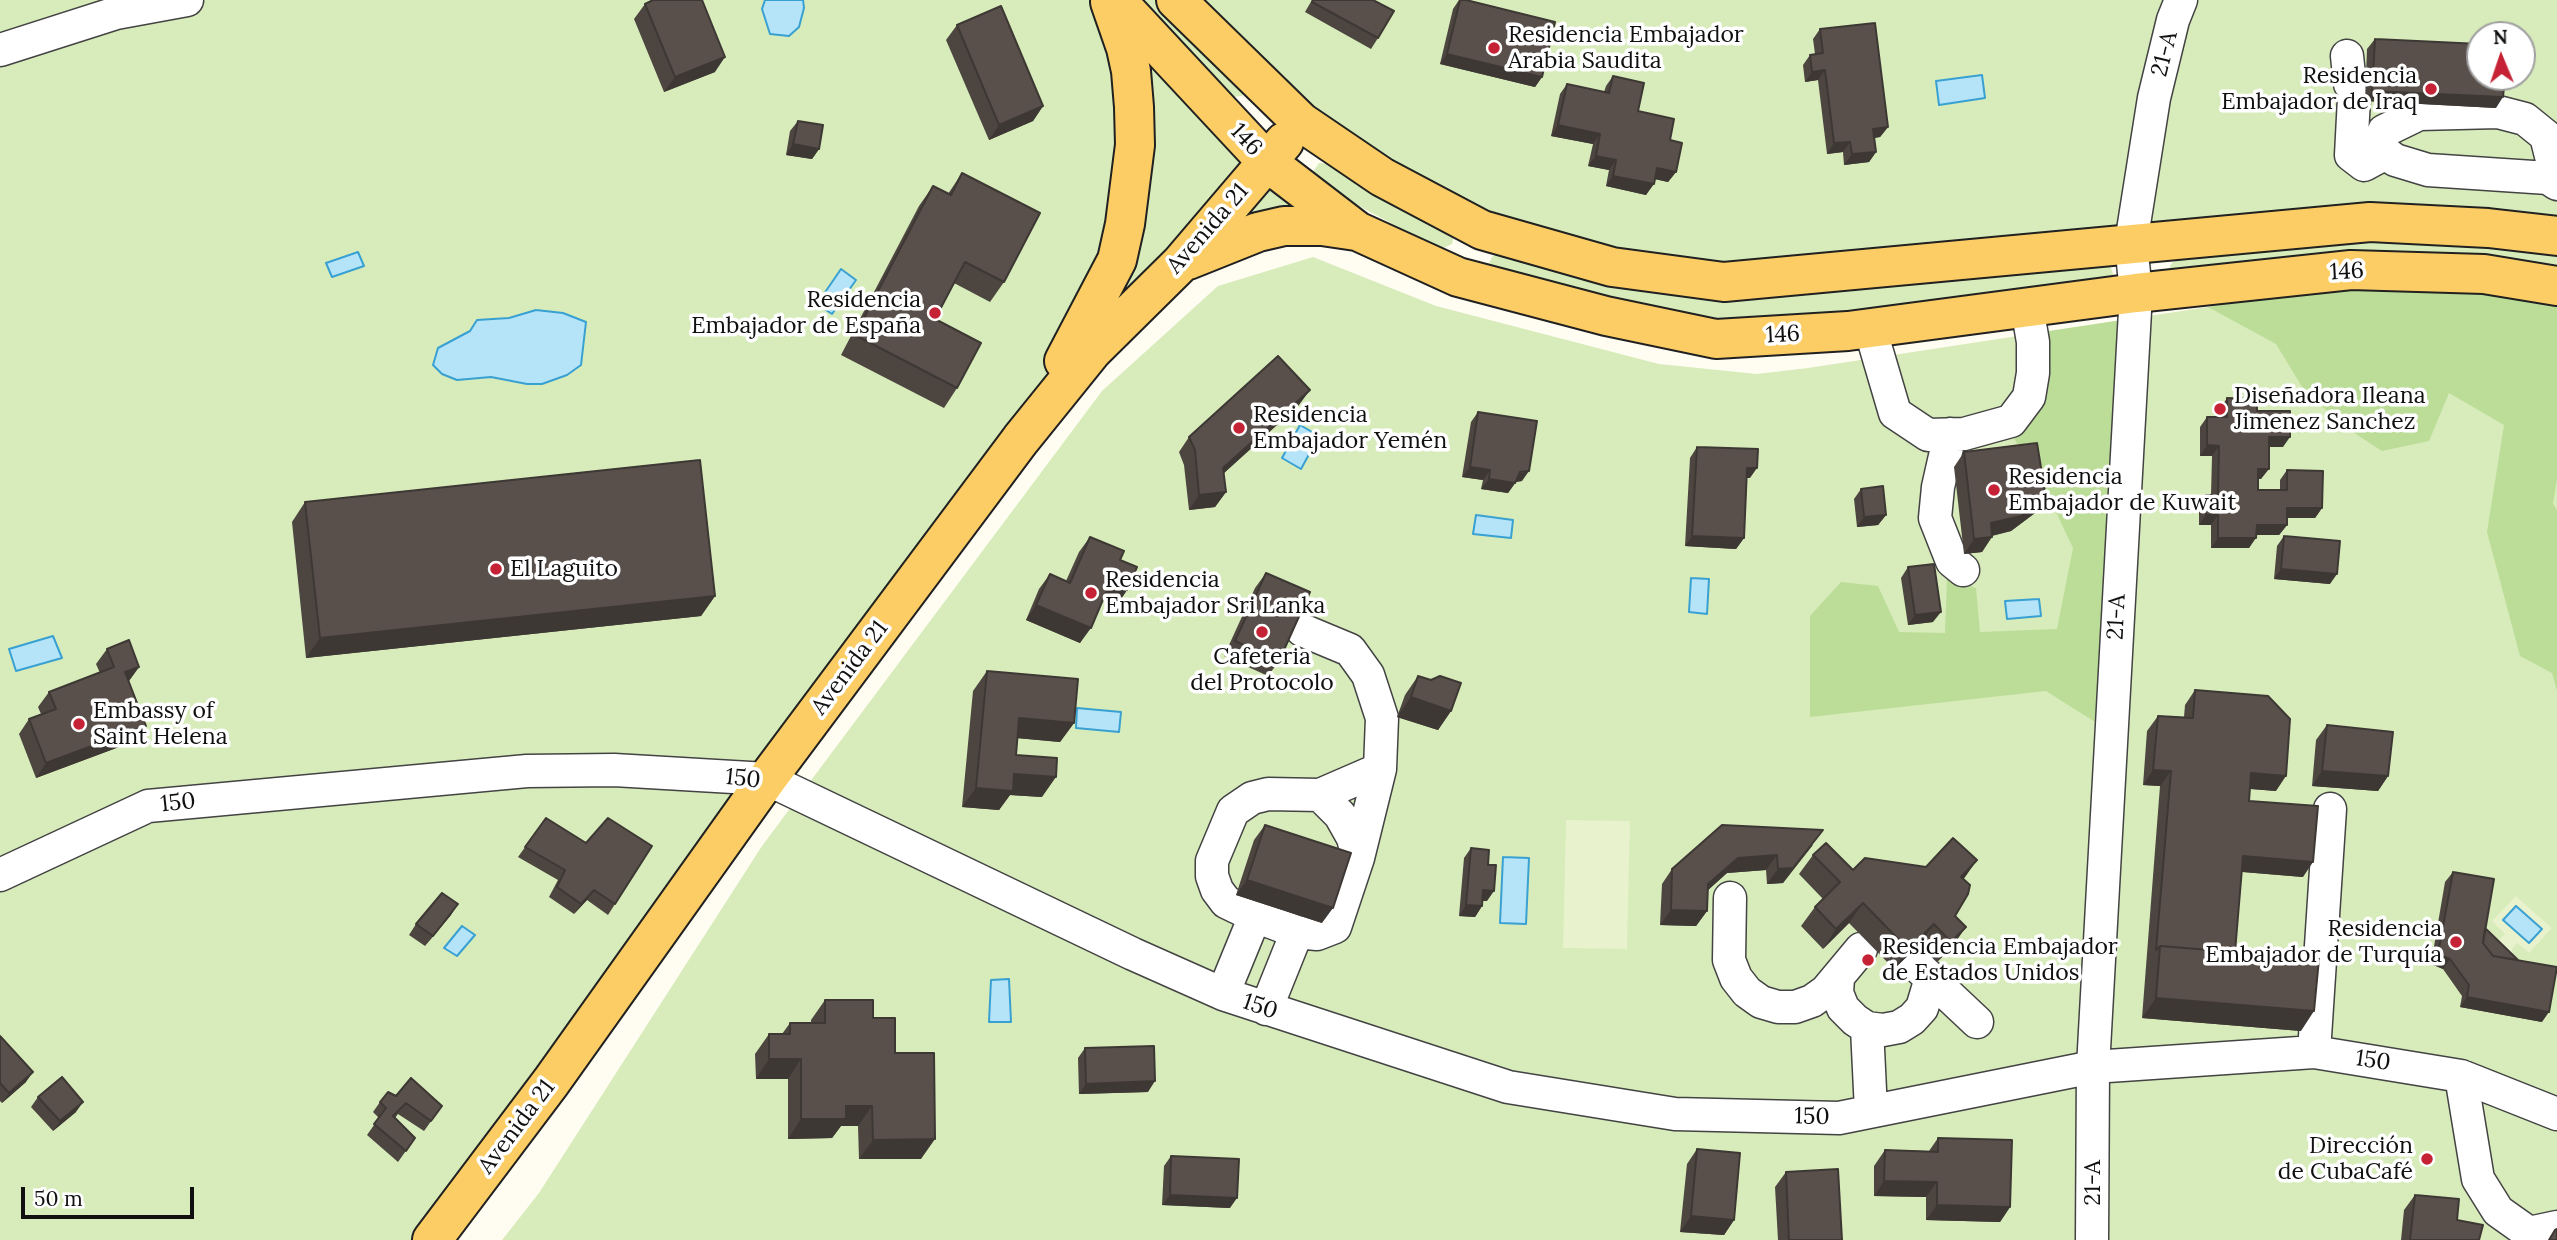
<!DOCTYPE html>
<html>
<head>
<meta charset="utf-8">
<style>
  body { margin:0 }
  #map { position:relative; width:2557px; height:1240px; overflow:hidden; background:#fffcf2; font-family:Lora,serif }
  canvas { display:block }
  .north { position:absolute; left:2466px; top:21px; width:70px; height:70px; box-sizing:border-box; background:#fff; border:2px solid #9f9f9f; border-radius:50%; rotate:358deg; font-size:19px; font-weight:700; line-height:28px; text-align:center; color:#101010 }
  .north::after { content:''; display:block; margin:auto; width:24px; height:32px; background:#c62235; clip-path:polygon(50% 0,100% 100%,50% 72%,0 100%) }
  .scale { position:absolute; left:21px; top:1187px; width:173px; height:32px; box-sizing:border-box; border:4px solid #101010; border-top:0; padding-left:9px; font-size:21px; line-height:24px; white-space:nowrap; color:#101010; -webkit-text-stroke:5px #fff; paint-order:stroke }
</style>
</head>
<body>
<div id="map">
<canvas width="2557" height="1240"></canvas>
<div class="north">N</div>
<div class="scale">50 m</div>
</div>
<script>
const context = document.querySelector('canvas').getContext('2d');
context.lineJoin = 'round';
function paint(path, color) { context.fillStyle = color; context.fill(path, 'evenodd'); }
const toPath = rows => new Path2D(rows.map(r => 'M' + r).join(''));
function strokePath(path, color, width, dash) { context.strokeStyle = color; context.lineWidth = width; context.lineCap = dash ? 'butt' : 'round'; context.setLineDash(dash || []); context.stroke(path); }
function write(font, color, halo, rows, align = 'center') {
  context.font = font + ' Lora,serif'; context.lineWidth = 7; context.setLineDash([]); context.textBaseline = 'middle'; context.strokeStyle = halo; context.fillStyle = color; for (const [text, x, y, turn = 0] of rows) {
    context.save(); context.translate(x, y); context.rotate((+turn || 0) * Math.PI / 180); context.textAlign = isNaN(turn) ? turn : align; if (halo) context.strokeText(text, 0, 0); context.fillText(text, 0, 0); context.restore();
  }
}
paint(toPath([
  [0,0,1116,0,1267,162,1092,351,433,1240,0,1240],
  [1139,0,1160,0,1245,92,1242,96,1232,97],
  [1176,0,2557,0,2557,236,2488,228,1724,282,1612,267,1381,177],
  [2480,35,2522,35,2522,77,2480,77],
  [1319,163,1334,164,1454,234,1452,244,1443,248,1432,245,1316,183,1312,173],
  [1272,184,1311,213,1231,227],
  [2386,239,2557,250,2557,272,2170,274,2170,266,2176,258],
  [1499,252,1655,289,2109,263,2114,276,2110,282,2090,287,1738,323,1685,319,1493,272,1489,264,1492,257],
  [1313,257,1436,306,1659,364,1757,374,1808,368,2339,287,2557,299,2557,1240,502,1240,539,1193,762,846,1102,391,1218,286]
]), '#d7ecba');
paint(toPath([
  [2339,287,2478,290,2557,299,2557,479,2553,504,2557,510,2557,691,2552,673,2520,656,2487,532,2504,425,2449,393,2429,441,2382,451,2345,427,2304,390,2276,344,2208,307],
  [2122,320,2100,725,2046,691,1810,717,1810,616,1841,582,1878,586,1899,632,1945,633,1947,578,1976,588,1980,632,2057,629,2073,548,2047,493,2009,430,2038,402,2049,331]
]), '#bcdd98');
paint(toPath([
  [1566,820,1630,821,1627,949,1563,948],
  [2516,896,2552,928,2529,953,2517,943,2512,949,2512,963,2491,942,2499,940,2505,934,2492,921]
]), '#e8f2cc');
const water = toPath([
  [765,0,803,0,804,8,799,27,789,36,770,34,762,9,765,0],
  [1982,75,1985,98,1939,105,1936,81,1982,75],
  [358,252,364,266,332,277,326,263,358,252],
  [841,269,856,280,832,314,817,304,841,269],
  [536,310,563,313,586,322,581,365,567,375,542,384,527,384,491,377,457,380,442,374,433,365,438,348,470,331,477,320,509,318,536,310],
  [1300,425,1319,436,1301,469,1282,458,1300,425],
  [1476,515,1513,520,1511,538,1473,534,1476,515],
  [1691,578,1709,579,1707,614,1689,612,1691,578],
  [2039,599,2041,616,2007,619,2005,601,2039,599],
  [53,636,62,658,16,671,9,649,53,636],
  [1077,708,1121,712,1119,732,1076,728,1077,708],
  [1503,857,1529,858,1526,924,1500,923,1503,857],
  [2516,906,2542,929,2529,943,2503,920,2516,906],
  [462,926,475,935,457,956,444,948,462,926],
  [1009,979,1011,1022,989,1022,991,980,1009,979]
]);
paint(water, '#b5e4f8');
strokePath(water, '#39a0d2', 2);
const minor = toPath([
  [0,50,116,13,187,0],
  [2347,56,2350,84],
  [2354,98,2351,155,2364,165,2386,153],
  [2557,180,2546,136,2525,119,2498,112,2419,114,2384,131,2379,148,2395,160,2428,170,2548,178,2557,184],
  [1870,328,1895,413,1928,435,1964,434,2011,421,2029,397,2033,373,2033,342,2027,307],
  [1950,434,1938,487,1935,518,1952,561,1963,570],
  [1302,630,1350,650,1368,675,1382,718,1380,769,1358,858,1335,927,1317,934,1297,932,1255,916,1226,902,1217,890,1212,876,1212,861,1233,811,1252,798,1268,794,1320,795,1340,815,1353,838,1358,858],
  [1320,795,1380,769],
  [0,875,148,806,527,771,614,770,767,779,1133,954,1223,994,1508,1087,1675,1114,1839,1118,2093,1067,2314,1052,2461,1076,2557,1114],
  [1730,898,1729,960,1736,978,1747,992,1761,1002,1778,1007,1795,1007,1812,1001,1826,991,1861,949],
  [1911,960,1977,1022],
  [1838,978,1837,993,1843,1008,1855,1020,1867,1028,1883,1030,1899,1027,1912,1019,1922,1008,1931,978],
  [1223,994,1255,916],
  [1266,1009,1297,932],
  [1867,1028,1871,1111],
  [2314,1052,2330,809],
  [2461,1076,2478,1179,2498,1211,2529,1233,2557,1227],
  [2092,1240,2093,1067,2136,293,2131,243,2154,98,2173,20,2181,0]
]);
const major = toPath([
  [1116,0,1267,162,1357,231,1458,277,1606,316,1716,339,1848,331,2136,293,2351,270,2484,274,2557,286],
  [1176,0,1301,122,1382,177,1482,230,1612,267,1724,282,2370,222,2488,228,2557,236],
  [1188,260,1258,232,1284,226,1322,226,1356,231],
  [1064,361,1117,260,1125,224,1135,145,1134,107,1131,71,1126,48,1110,2],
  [432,1240,551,1082,767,779,1021,439,1092,351,1180,264,1284,142]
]);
strokePath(minor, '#434343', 35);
strokePath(major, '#212121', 42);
strokePath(minor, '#fff', 32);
strokePath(major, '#fccd65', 38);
paint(toPath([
  [1312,0,1373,0,1378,38,1371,49,1305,12],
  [1459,0,1466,0,1542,77,1535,87,1440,64,1453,9],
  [645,4,715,72,664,92,634,19],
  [957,25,1043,106,1033,121,989,140,946,40],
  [1820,29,1888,127,1880,137,1874,138,1876,152,1869,162,1844,165,1843,152,1827,154,1818,80,1805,82,1803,65,1810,55,1815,54,1813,39],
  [2375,39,2496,108,2365,101,2367,49],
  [1613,76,1638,111,1670,140,1676,172,1668,182,1655,179,1646,195,1606,186,1609,170,1588,166,1593,144,1551,136,1560,94,1567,84,1604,92,1606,86],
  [798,121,819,149,812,159,786,155,790,131],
  [962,173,1004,282,990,302,954,283,935,319,957,388,944,408,841,355,919,206,933,186,948,194],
  [2227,398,2257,411,2283,447,2269,447,2261,479,2258,479,2258,490,2280,490,2280,480,2287,470,2322,508,2315,518,2287,518,2287,525,2279,535,2256,535,2249,548,2211,548,2211,525,2199,525,2199,506,2206,495,2211,495,2212,456,2200,456,2200,427,2207,417,2220,417,2220,409],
  [1299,405,1224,473,1226,492,1215,507,1189,510,1184,465,1179,452,1189,437],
  [1478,412,1522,481,1516,482,1508,493,1481,489,1483,480,1462,477,1471,422],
  [1697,447,1750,478,1747,478,1744,538,1736,549,1685,546,1690,458],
  [1964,452,2046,498,2035,513,2011,531,1992,536,1982,552,1964,554,1954,467],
  [1861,489,1886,515,1878,525,1857,527,1854,499],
  [305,502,715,596,701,616,306,658,292,522],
  [2284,536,2330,584,2274,579,2277,546],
  [1090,537,1120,560,1127,590,1117,605,1103,599,1080,643,1026,620,1039,589,1050,574,1066,581,1079,552],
  [1908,567,1933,622,1908,625,1901,578],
  [1266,573,1279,661,1268,676,1224,656,1255,588],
  [107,649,139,667,129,681,135,741,36,778,19,734,29,719,41,714,38,707,49,692,100,673,96,664],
  [987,671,1074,723,1060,742,1017,738,1016,755,1042,797,1010,795,999,810,962,807,973,691],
  [1418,676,1451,711,1438,730,1397,717,1405,695],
  [2195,690,2276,791,2250,789,2249,801,2303,877,2242,872,2235,952,2301,1031,2142,1018,2160,786,2143,785,2147,731,2158,716,2184,717,2185,705],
  [2327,725,2388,776,2378,791,2312,786,2316,740],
  [546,818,615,904,608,915,587,900,574,914,549,897,558,880,518,857],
  [1265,825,1322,923,1236,895,1254,840],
  [1813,845,1783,883,1767,884,1766,870,1727,873,1708,890,1707,911,1696,926,1660,925,1662,884,1672,869],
  [1471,848,1487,901,1482,901,1482,906,1475,917,1459,916,1464,858],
  [1813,855,1853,870,1926,867,1977,860,1963,879,1955,916,1952,947,1937,962,1920,944,1894,969,1849,923,1823,949,1801,926,1815,907,1823,899,1799,874],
  [2453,872,2485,928,2542,1022,2460,1007,2462,996,2443,969,2431,964,2445,882],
  [451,915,425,946,409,935,416,924],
  [825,1000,873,1018,895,1053,921,1159,859,1159,858,1126,841,1126,832,1138,788,1139,788,1079,756,1079,755,1054,769,1034,782,1034,790,1023,811,1023,811,1020],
  [0,1036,26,1082,2,1103,0,1101],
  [1085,1048,1148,1092,1079,1094,1078,1058],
  [396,1096,442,1106,424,1131,398,1114,395,1118,415,1138,398,1162,367,1135,379,1118,373,1112,380,1102],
  [38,1097,76,1112,53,1131,31,1107],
  [1938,1138,2010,1207,2000,1222,1926,1220,1926,1197,1874,1196,1874,1166,1885,1150,1929,1151],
  [1697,1149,1734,1220,1724,1235,1680,1232,1687,1164],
  [1171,1156,1230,1208,1162,1205,1164,1166],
  [1786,1172,1842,1240,1778,1240,1775,1187],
  [2415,1195,2457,1220,2479,1240,2401,1240,2404,1210]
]), '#4d4540');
paint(toPath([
  [1447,54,1542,77,1535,87,1440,64],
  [725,57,715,72,664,92,675,77],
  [1825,70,1818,80,1805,82,1812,72],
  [2372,91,2503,97,2496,108,2365,101],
  [1043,106,1033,121,989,140,999,125],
  [1558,125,1600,134,1593,144,1551,136],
  [1888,127,1880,137,1866,139,1873,129],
  [1850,142,1843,152,1827,154,1834,143],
  [793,144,819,149,812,159,786,155],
  [1876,152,1869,162,1844,165,1852,154],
  [1596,156,1616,160,1609,170,1588,166],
  [1657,168,1676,172,1668,182,1650,178],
  [1613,176,1654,184,1646,195,1606,186],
  [1310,390,1299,405,1213,483,1223,468],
  [2269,437,2290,437,2283,447,2262,447],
  [2207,445,2219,446,2212,456,2200,456],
  [1470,467,1490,470,1483,480,1462,477],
  [1747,468,1757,468,1750,478,1740,478],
  [2258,469,2269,469,2261,479,2251,479],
  [1529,471,1522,481,1514,482,1515,483,1508,493,1481,489,1489,479],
  [1226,492,1215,507,1189,510,1199,495],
  [2046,498,2035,513,2011,531,1986,537,1992,537,1982,552,1964,554,1974,539,1991,523],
  [2287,508,2322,508,2315,518,2279,518],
  [1886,515,1878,525,1857,527,1864,517],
  [2206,515,2218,515,2211,525,2199,525],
  [2257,525,2287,525,2279,535,2249,535],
  [1692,536,1744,538,1736,549,1685,546],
  [2218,538,2256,538,2249,548,2211,548],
  [2281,569,2337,574,2330,584,2274,579],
  [1110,583,1127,590,1117,605,1100,598],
  [715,596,701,616,306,658,320,638],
  [1036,605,1091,628,1080,643,1026,620],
  [1941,612,1933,622,1908,625,1915,615],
  [139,667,128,682,125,672],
  [1411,697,1451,711,1438,730,1397,717],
  [1019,718,1074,723,1060,742,1005,737],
  [146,726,135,741,36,778,46,763],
  [2153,770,2171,771,2160,786,2143,785],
  [2322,771,2388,776,2378,791,2312,786],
  [2251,773,2286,776,2276,791,2240,788],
  [1014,774,1056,777,1042,797,1010,795,999,810,962,807,976,788],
  [1823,830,1783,883,1767,884,1778,869],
  [1777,855,1766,870,1727,873,1697,900,1708,884,1738,858],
  [2243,856,2313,862,2303,877,2232,871],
  [1977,860,1963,880,1961,877],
  [1247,880,1333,908,1322,923,1236,895],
  [594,890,587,900,574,914,581,904],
  [1483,890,1494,891,1487,901,1476,900],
  [1863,903,1849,923,1823,949,1836,929],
  [458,904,451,915,425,946,433,936],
  [1466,905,1482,906,1475,917,1459,916],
  [1671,910,1707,911,1696,926,1660,925],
  [1934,924,1920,944,1894,969,1908,949],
  [1966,927,1952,947,1937,962,1951,942],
  [2438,954,2450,959,2443,969,2431,964],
  [2467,997,2549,1012,2542,1022,2460,1007],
  [2156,998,2314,1011,2301,1031,2142,1018],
  [769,1059,801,1059,788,1079,756,1079],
  [33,1072,26,1082,2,1103,9,1093],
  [1155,1081,1148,1092,1079,1094,1086,1084],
  [83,1102,76,1112,53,1131,60,1121],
  [846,1106,872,1106,858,1126,841,1126,832,1138,788,1139,801,1119],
  [935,1139,921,1159,859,1159,873,1140],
  [1884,1181,1937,1182,1926,1197,1874,1196],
  [1170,1195,1237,1198,1230,1208,1162,1205],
  [1937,1205,2010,1207,2000,1222,1926,1220],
  [1691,1216,1734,1220,1724,1235,1680,1232]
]), '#3e3834');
const building = toPath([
  [653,0,702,0,725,57,675,77,645,4,653,0],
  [1313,0,1373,0,1394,11,1378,38,1312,2,1313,0],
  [1460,0,1466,0,1555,22,1542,77,1447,54,1460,0],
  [1001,6,1043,106,999,125,957,25,1001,6],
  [1875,23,1888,127,1873,129,1876,152,1852,154,1850,142,1834,143,1825,70,1812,72,1810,55,1823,53,1820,29,1875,23],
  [2375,39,2480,44,2480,77,2505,77,2503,97,2372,91,2375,39],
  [1613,76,1644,83,1638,111,1674,119,1670,140,1682,143,1676,172,1657,168,1654,184,1613,176,1616,160,1596,156,1600,134,1558,125,1567,84,1609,93,1613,76],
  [798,121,823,125,819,149,793,144,798,121],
  [962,173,1040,213,1004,282,965,262,935,319,981,343,957,388,855,335,933,186,951,195,962,173],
  [1278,356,1310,390,1223,468,1226,492,1199,495,1195,450,1189,437,1278,356],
  [2227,398,2257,399,2257,411,2290,411,2290,437,2269,437,2269,469,2258,469,2258,490,2287,490,2287,470,2323,471,2322,508,2287,508,2287,525,2257,525,2256,538,2218,538,2218,515,2206,515,2206,495,2218,495,2219,446,2207,445,2207,417,2227,417,2227,398],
  [1478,412,1537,421,1529,471,1520,472,1515,483,1489,479,1490,470,1470,467,1478,412],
  [2037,443,2046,498,2021,516,1991,523,1992,537,1974,539,1964,452,2037,443],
  [1697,447,1758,449,1757,468,1747,468,1744,538,1692,536,1697,447],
  [700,460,715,596,320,638,305,502,700,460],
  [1883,486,1886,515,1864,517,1861,489,1883,486],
  [2284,536,2340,541,2337,574,2281,569,2284,536],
  [1090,537,1124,551,1120,560,1137,567,1127,590,1110,583,1091,628,1036,605,1050,574,1070,583,1090,537],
  [1934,564,1941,612,1915,615,1908,567,1934,564],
  [1266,573,1310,592,1279,661,1235,641,1266,573],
  [129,640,139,667,125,672,146,726,46,763,29,719,56,709,49,692,114,667,107,649,129,640],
  [987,671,1078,679,1074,723,1019,718,1016,755,1057,758,1056,777,1014,774,1013,791,976,788,987,671],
  [1418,676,1431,680,1440,676,1461,683,1451,711,1411,697,1418,676],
  [2195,690,2268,696,2290,719,2286,776,2251,773,2249,801,2318,806,2313,862,2243,856,2235,952,2160,946,2156,950,2171,771,2153,770,2158,716,2193,718,2195,690],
  [2327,725,2393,732,2388,776,2322,771,2327,725],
  [546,818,586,843,608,818,652,846,615,904,594,890,581,904,557,887,565,870,525,847,546,818],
  [1265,825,1351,853,1333,908,1247,880,1265,825],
  [1722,825,1823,830,1793,868,1778,869,1777,855,1738,858,1708,884,1707,911,1671,910,1672,869,1722,825],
  [1953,838,1977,860,1961,877,1970,885,1968,894,1955,916,1966,927,1951,942,1934,924,1908,949,1863,903,1836,929,1815,907,1840,882,1813,855,1826,843,1853,870,1865,858,1926,867,1953,838],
  [1471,848,1489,850,1488,865,1496,865,1494,891,1483,890,1482,906,1466,905,1471,848],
  [2453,872,2494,879,2483,943,2493,956,2557,967,2549,1012,2467,997,2469,985,2450,959,2438,954,2453,872],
  [442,893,458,904,433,936,416,924,442,893],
  [2485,928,2518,960,2493,956,2483,943,2485,928],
  [2160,946,2319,959,2314,1011,2156,998,2160,946],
  [825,1000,873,1000,873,1018,895,1018,895,1053,934,1053,935,1139,873,1140,872,1106,846,1106,846,1119,801,1119,801,1059,769,1059,769,1034,790,1034,790,1023,825,1023,825,1000],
  [0,1036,33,1072,9,1093,0,1083,0,1036],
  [1154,1046,1155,1081,1086,1084,1085,1048,1154,1046],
  [62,1077,83,1102,60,1121,38,1097,62,1077],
  [411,1078,442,1106,431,1121,406,1103,393,1116,415,1138,406,1151,374,1124,386,1108,380,1102,388,1092,396,1096,411,1078],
  [1938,1138,2012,1140,2010,1207,1937,1205,1937,1182,1884,1181,1885,1150,1938,1152,1938,1138],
  [1697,1149,1740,1153,1734,1220,1691,1216,1697,1149],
  [1171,1156,1239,1159,1237,1198,1170,1195,1171,1156],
  [1838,1169,1842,1240,1789,1240,1786,1172,1838,1169],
  [2415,1195,2459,1199,2457,1220,2483,1225,2479,1240,2410,1240,2415,1195],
  [2557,1229,2557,1240,2549,1240,2555,1230,2557,1229]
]);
paint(building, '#59504b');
strokePath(building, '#3e3834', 2);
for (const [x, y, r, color] of [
  [1494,48,7,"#c62235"],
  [2431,89,7,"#c62235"],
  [935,313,7,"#c62235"],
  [2220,409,7,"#c62235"],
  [1239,428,7,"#c62235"],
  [1994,490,7,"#c62235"],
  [496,569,7,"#c62235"],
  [1091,593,7,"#c62235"],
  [1262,632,7,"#c62235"],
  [79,724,7,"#c62235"],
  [2456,942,7,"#c62235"],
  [1868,960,7,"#c62235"],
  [2427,1159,7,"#c62235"]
]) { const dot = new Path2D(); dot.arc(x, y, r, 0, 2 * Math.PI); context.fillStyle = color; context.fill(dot); strokePath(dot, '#fff', 2.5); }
write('23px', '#101010', '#fff', [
  ["Residencia Embajador",1508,35],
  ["Arabia Saudita",1508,61],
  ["Residencia",2417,76,"right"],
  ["Embajador de Iraq",2417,102,"right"],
  ["Residencia",921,300,"right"],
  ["Embajador de España",921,326,"right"],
  ["Diseñadora Ileana",2234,396],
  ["Jimenez Sanchez",2234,422],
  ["Residencia",1253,415],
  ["Embajador Yemén",1253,441],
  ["Residencia",2008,477],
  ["Embajador de Kuwait",2008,503],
  ["El Laguito",510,569],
  ["Residencia",1105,580],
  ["Embajador Sri Lanka",1105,606],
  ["Cafeteria",1262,657,"center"],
  ["del Protocolo",1262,683,"center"],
  ["Embassy of",93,711],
  ["Saint Helena",93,737],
  ["Residencia",2442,929,"right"],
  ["Embajador de Turquía",2442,955,"right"],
  ["Residencia Embajador",1882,947],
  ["de Estados Unidos",1882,973],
  ["Dirección",2413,1146,"right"],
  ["de CubaCafé",2413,1172,"right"]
], 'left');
write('23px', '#101010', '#fff', [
  ["21-A",2165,54,-76],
  ["146",1246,140,47],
  ["Avenida 21",1208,229,-49],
  ["146",2347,272,-3],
  ["146",1783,335,-3],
  ["21-A",2117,617,-87],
  ["Avenida 21",850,668,-53],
  ["150",743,779,6],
  ["150",178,803,-6],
  ["150",1260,1007,19],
  ["150",2373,1061,8],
  ["150",1812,1117,1],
  ["Avenida 21",517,1127,-53],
  ["21-A",2093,1183,-90]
]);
</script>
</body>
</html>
